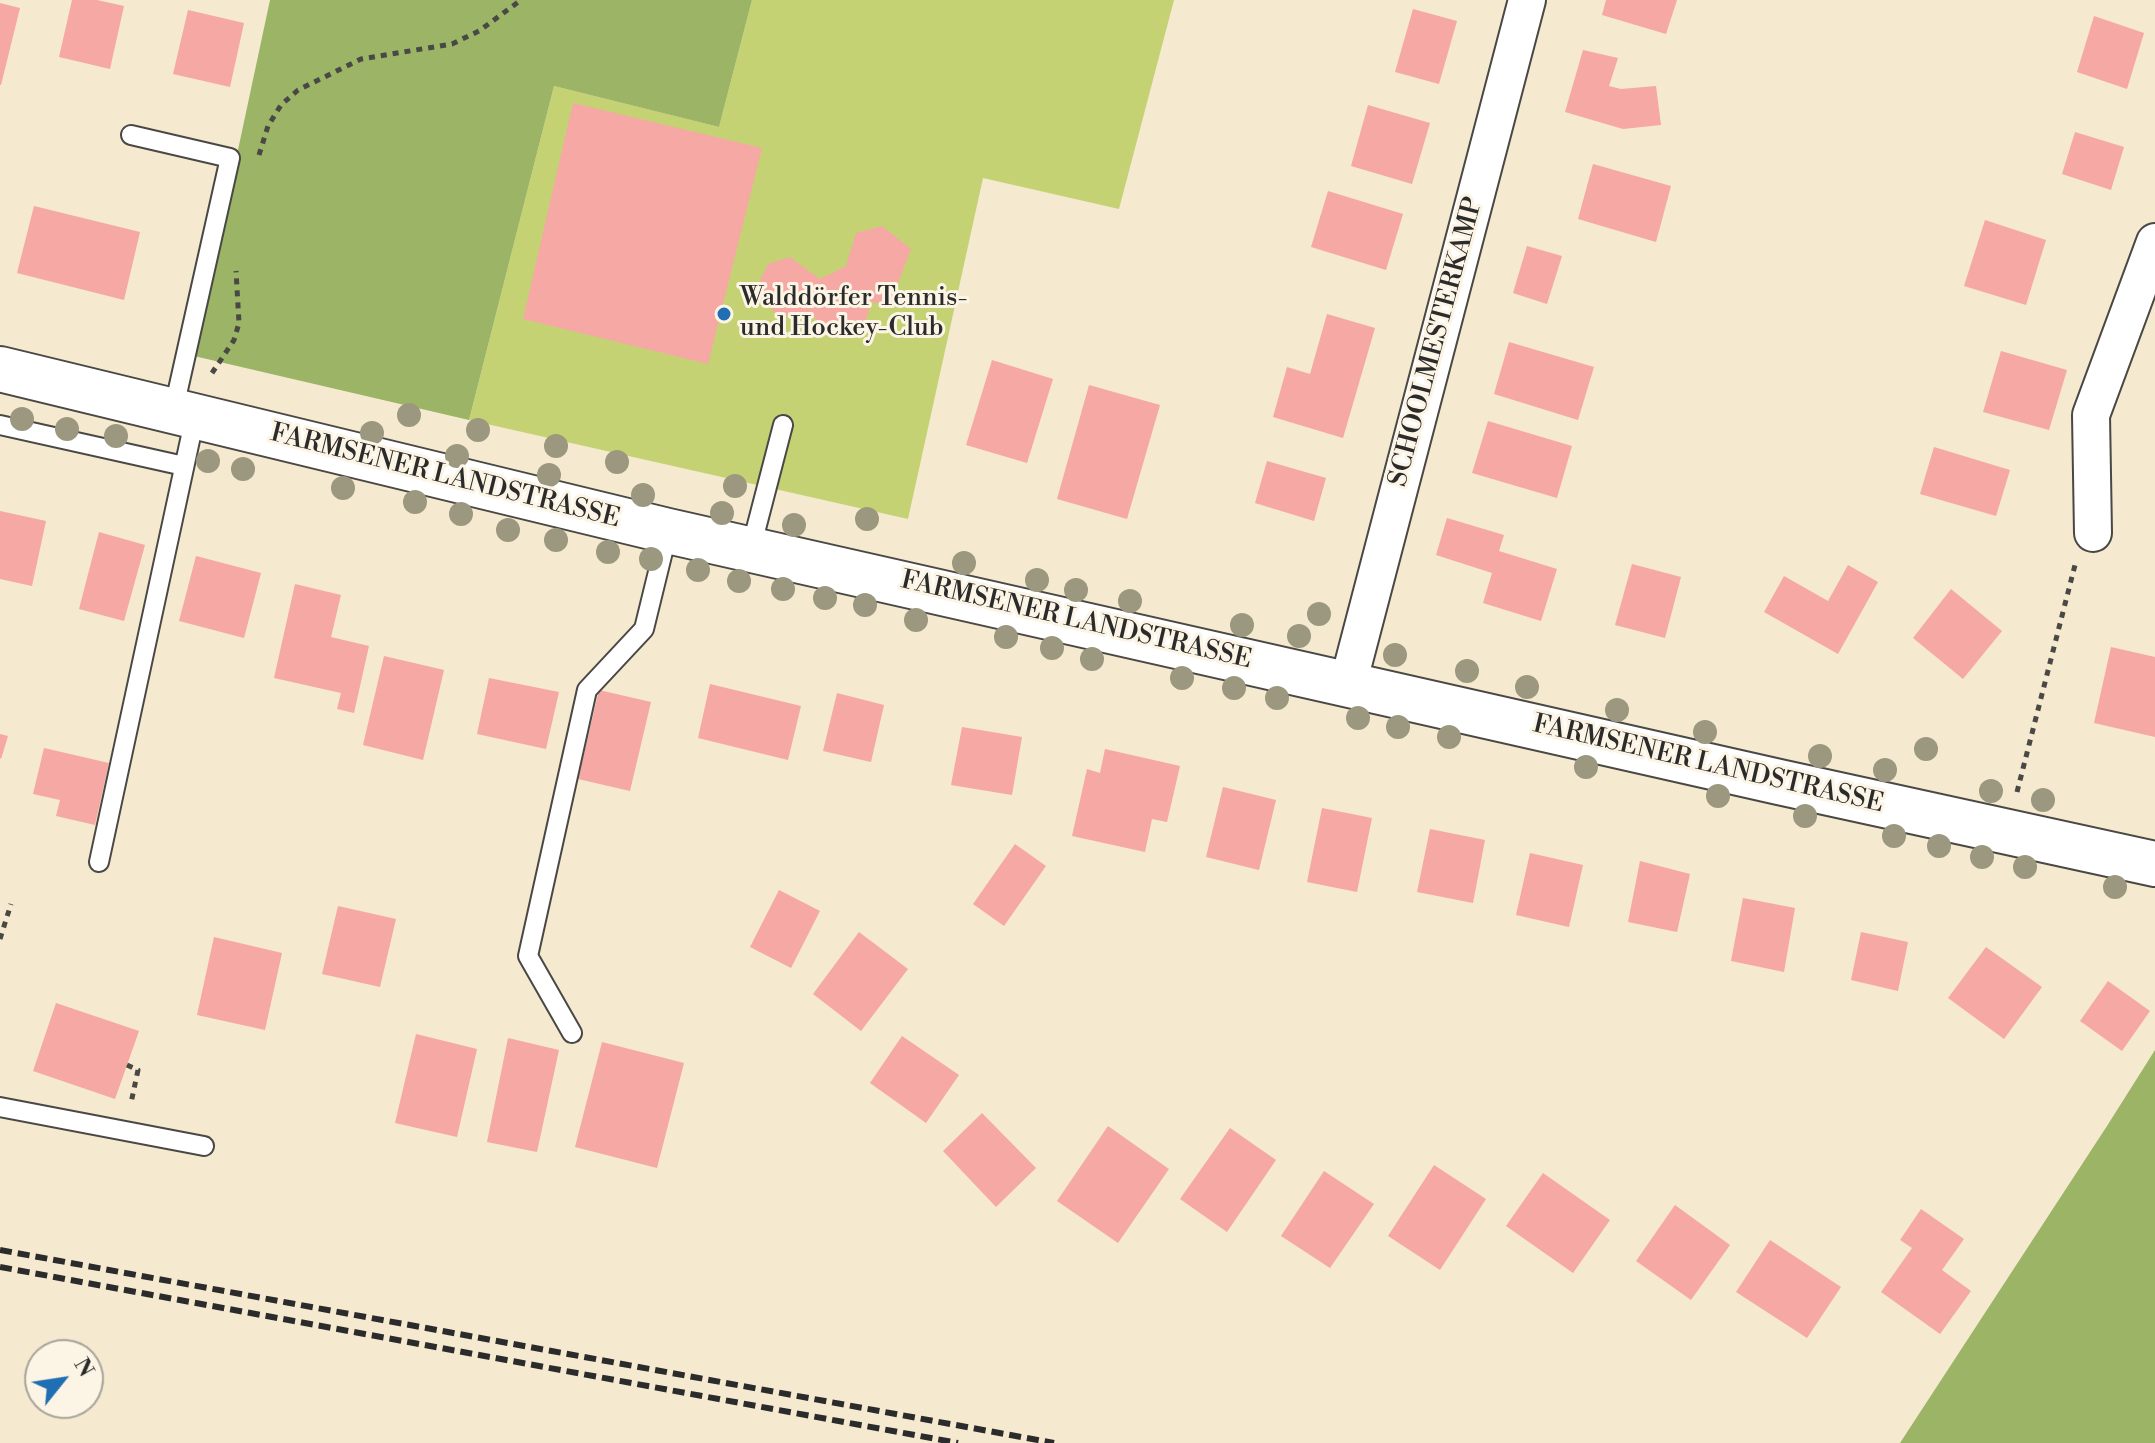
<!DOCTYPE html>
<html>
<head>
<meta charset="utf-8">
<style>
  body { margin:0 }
  #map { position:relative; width:2155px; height:1443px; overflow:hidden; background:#f5e9cf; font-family:"Libre Bodoni",serif }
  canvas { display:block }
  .north { position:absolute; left:24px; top:1339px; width:80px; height:80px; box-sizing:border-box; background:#fcf5e5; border:2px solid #a8a49b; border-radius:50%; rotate:60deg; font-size:22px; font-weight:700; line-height:32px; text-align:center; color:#2b2b2b }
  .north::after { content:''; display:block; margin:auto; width:28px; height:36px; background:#1f6fb2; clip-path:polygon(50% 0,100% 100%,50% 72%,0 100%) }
</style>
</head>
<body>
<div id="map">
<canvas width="2155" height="1443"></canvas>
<div class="north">N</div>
</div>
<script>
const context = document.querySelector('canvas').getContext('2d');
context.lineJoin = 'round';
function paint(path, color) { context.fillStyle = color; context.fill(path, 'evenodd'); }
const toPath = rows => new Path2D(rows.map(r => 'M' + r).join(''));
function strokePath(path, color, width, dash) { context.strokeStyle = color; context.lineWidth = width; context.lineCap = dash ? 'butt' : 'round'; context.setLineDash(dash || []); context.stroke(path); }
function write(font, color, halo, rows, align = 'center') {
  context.font = font + ' "Libre Bodoni",serif'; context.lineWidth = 6; context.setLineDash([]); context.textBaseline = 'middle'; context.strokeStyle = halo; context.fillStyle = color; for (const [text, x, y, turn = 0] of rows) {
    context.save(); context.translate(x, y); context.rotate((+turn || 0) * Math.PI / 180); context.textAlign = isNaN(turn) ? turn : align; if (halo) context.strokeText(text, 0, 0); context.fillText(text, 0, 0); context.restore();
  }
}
paint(toPath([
  [752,0,1174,0,1119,209,983,178,908,519,469,420,554,86,719,127]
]), '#c4d274');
paint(toPath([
  [270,0,752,0,719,127,554,86,469,420,194,356],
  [2155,1050,2155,1443,1900,1443,2107,1126]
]), '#9bb466');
paint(toPath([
  [72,0,97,0,124,6,110,69,59,57],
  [1606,0,1677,0,1666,34,1602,15],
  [0,3,20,8,1,85,0,85],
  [1413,9,1457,21,1439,84,1395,72],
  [188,10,244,23,230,87,173,74],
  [2094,16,2144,33,2127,89,2077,72],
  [1583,50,1618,58,1609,86,1621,89,1656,86,1661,125,1623,129,1565,112],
  [573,103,762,148,708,364,523,319],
  [1368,105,1430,123,1412,184,1351,166],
  [2075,132,2124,147,2111,190,2062,174],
  [1593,164,1671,186,1656,242,1578,219],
  [1328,191,1403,214,1386,270,1311,247],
  [34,206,140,232,124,300,17,273],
  [1985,220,2046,240,2026,305,1964,286],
  [882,226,911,249,890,304,871,302,865,324,835,335,806,311,779,318,756,289,768,264,790,257,820,279,846,266,856,233],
  [1527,246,1562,256,1547,304,1513,293],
  [1327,314,1375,328,1343,438,1273,417,1287,367,1310,374],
  [1509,342,1594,367,1578,420,1494,394],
  [2001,351,2067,370,2049,430,1983,412],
  [992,360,1053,379,1027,463,966,445],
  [1089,385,1160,405,1127,519,1057,499],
  [1488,421,1572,446,1557,498,1472,473],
  [1934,447,2010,470,1996,516,1920,494],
  [1267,461,1326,478,1314,521,1255,503],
  [0,511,46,521,32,586,0,579],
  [1447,518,1504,535,1499,551,1557,569,1541,621,1483,603,1492,573,1436,555],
  [99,532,145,545,124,621,79,609],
  [196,556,261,573,244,638,179,621],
  [1632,564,1681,577,1665,638,1615,625],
  [1848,565,1878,582,1838,654,1764,612,1784,576,1828,601],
  [295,584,341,595,331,637,369,646,354,713,337,709,341,693,274,678],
  [1951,589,2002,631,1963,679,1913,638],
  [2111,647,2155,657,2155,737,2094,723],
  [384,656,444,670,423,760,363,745],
  [489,678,559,692,546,749,477,734],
  [710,684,801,706,788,760,698,738],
  [599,690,651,702,630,791,578,779],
  [837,693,884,705,871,762,823,751],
  [962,727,1022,737,1012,795,951,785],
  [0,734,8,736,1,759,0,758],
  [44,748,109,763,95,825,56,816,60,800,33,794],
  [1105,749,1180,766,1167,822,1152,819,1145,852,1072,836,1087,769,1100,773],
  [1223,787,1276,800,1259,870,1206,857],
  [1322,808,1372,818,1357,892,1307,882],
  [1430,829,1485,840,1473,903,1417,892],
  [1015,844,1046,866,1004,926,973,904],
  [1530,853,1583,865,1569,927,1516,915],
  [1640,861,1690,874,1677,932,1628,922],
  [779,890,820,911,791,968,750,947],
  [1743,898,1795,908,1784,972,1731,961],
  [338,906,396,919,380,987,322,974],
  [859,932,908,969,861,1031,813,994],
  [1861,932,1908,942,1898,991,1851,980],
  [214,937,282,953,265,1030,197,1015],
  [1986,947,2042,987,2004,1039,1948,998],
  [2108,981,2150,1011,2122,1051,2080,1021],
  [56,1003,139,1031,115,1099,33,1071],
  [416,1034,477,1049,457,1137,395,1123],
  [902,1036,959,1075,926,1123,870,1083],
  [508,1038,559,1050,537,1152,487,1142],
  [602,1042,684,1063,657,1168,575,1147],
  [982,1113,1036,1168,996,1207,943,1151],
  [1108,1126,1169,1169,1118,1243,1057,1201],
  [1230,1128,1276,1160,1227,1232,1180,1199],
  [1434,1165,1486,1199,1440,1270,1388,1236],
  [1324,1171,1374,1204,1330,1268,1281,1236],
  [1543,1173,1610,1220,1573,1273,1506,1226],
  [1675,1205,1730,1245,1691,1300,1636,1261],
  [1921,1209,1964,1239,1942,1270,1971,1291,1940,1334,1881,1292,1912,1248,1900,1240],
  [1770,1240,1841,1287,1807,1338,1736,1292]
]), '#f5a8a4');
const lane = toPath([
  [131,135,230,158,173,412],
  [0,425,184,466],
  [751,548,783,425],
  [99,862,195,417],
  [572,1033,528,956,587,690,644,629,668,531],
  [0,1107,204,1146]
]);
const street = toPath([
  [2093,533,2091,415,2155,242],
  [1348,684,1527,0]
]);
const secondary = toPath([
  [0,369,668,531,1779,782,2155,864]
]);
strokePath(lane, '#494844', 22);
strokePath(street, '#494844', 40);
strokePath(secondary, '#494844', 48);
strokePath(toPath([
  [259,155,268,126,281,105,298,90,361,59,452,44,479,31,521,0],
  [212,373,234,340,239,323,236,271],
  [2017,792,2075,565],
  [0,939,11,904],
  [127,1065,138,1070,131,1103]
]), '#494844', 5, [6, 6]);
strokePath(lane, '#fff', 18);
strokePath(street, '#fff', 36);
strokePath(secondary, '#fff', 44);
strokePath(toPath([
  [0,1250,1054,1443],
  [0,1267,958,1443]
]), '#2b2b2b', 6, [12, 6]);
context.fillStyle = '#9b987f';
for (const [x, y] of [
  [409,415],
  [22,419],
  [67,429],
  [478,430],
  [372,433],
  [116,436],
  [556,446],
  [457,456],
  [208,461],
  [617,462],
  [243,469],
  [549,475],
  [735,486],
  [343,488],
  [643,495],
  [415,502],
  [722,513],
  [461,514],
  [867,519],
  [794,525],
  [508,530],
  [556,540],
  [608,552],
  [651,559],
  [964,563],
  [698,570],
  [1037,580],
  [739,581],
  [783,589],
  [1076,590],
  [825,598],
  [1130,601],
  [865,605],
  [1319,614],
  [916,620],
  [1242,625],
  [1299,636],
  [1006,637],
  [1052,648],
  [1395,655],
  [1092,659],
  [1467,671],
  [1182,678],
  [1527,687],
  [1234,688],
  [1277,698],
  [1617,710],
  [1358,718],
  [1398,727],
  [1705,732],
  [1449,737],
  [1926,749],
  [1820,756],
  [1586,767],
  [1885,770],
  [1991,791],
  [1718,796],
  [2043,800],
  [1805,816],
  [1894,836],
  [1939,846],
  [1982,857],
  [2025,867],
  [2115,887]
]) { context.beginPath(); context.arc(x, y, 12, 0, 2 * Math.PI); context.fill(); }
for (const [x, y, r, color] of [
  [724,314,8,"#1f6fb2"]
]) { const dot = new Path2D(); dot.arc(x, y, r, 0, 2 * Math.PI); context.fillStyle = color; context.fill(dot); strokePath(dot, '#fcf5e5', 3); }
write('26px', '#2b2b2b', '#fcf5e5', [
  ["Walddörfer Tennis-",740,299],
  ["und Hockey-Club",740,329]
], 'left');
write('26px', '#2b2b2b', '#fcf5e5', [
  ["SCHOOLMESTERKAMP",1437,342,-75],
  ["FARMSENER LANDSTRASSE",445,477,14],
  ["FARMSENER LANDSTRASSE",1076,621,13],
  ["FARMSENER LANDSTRASSE",1708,765,13]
]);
</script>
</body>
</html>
